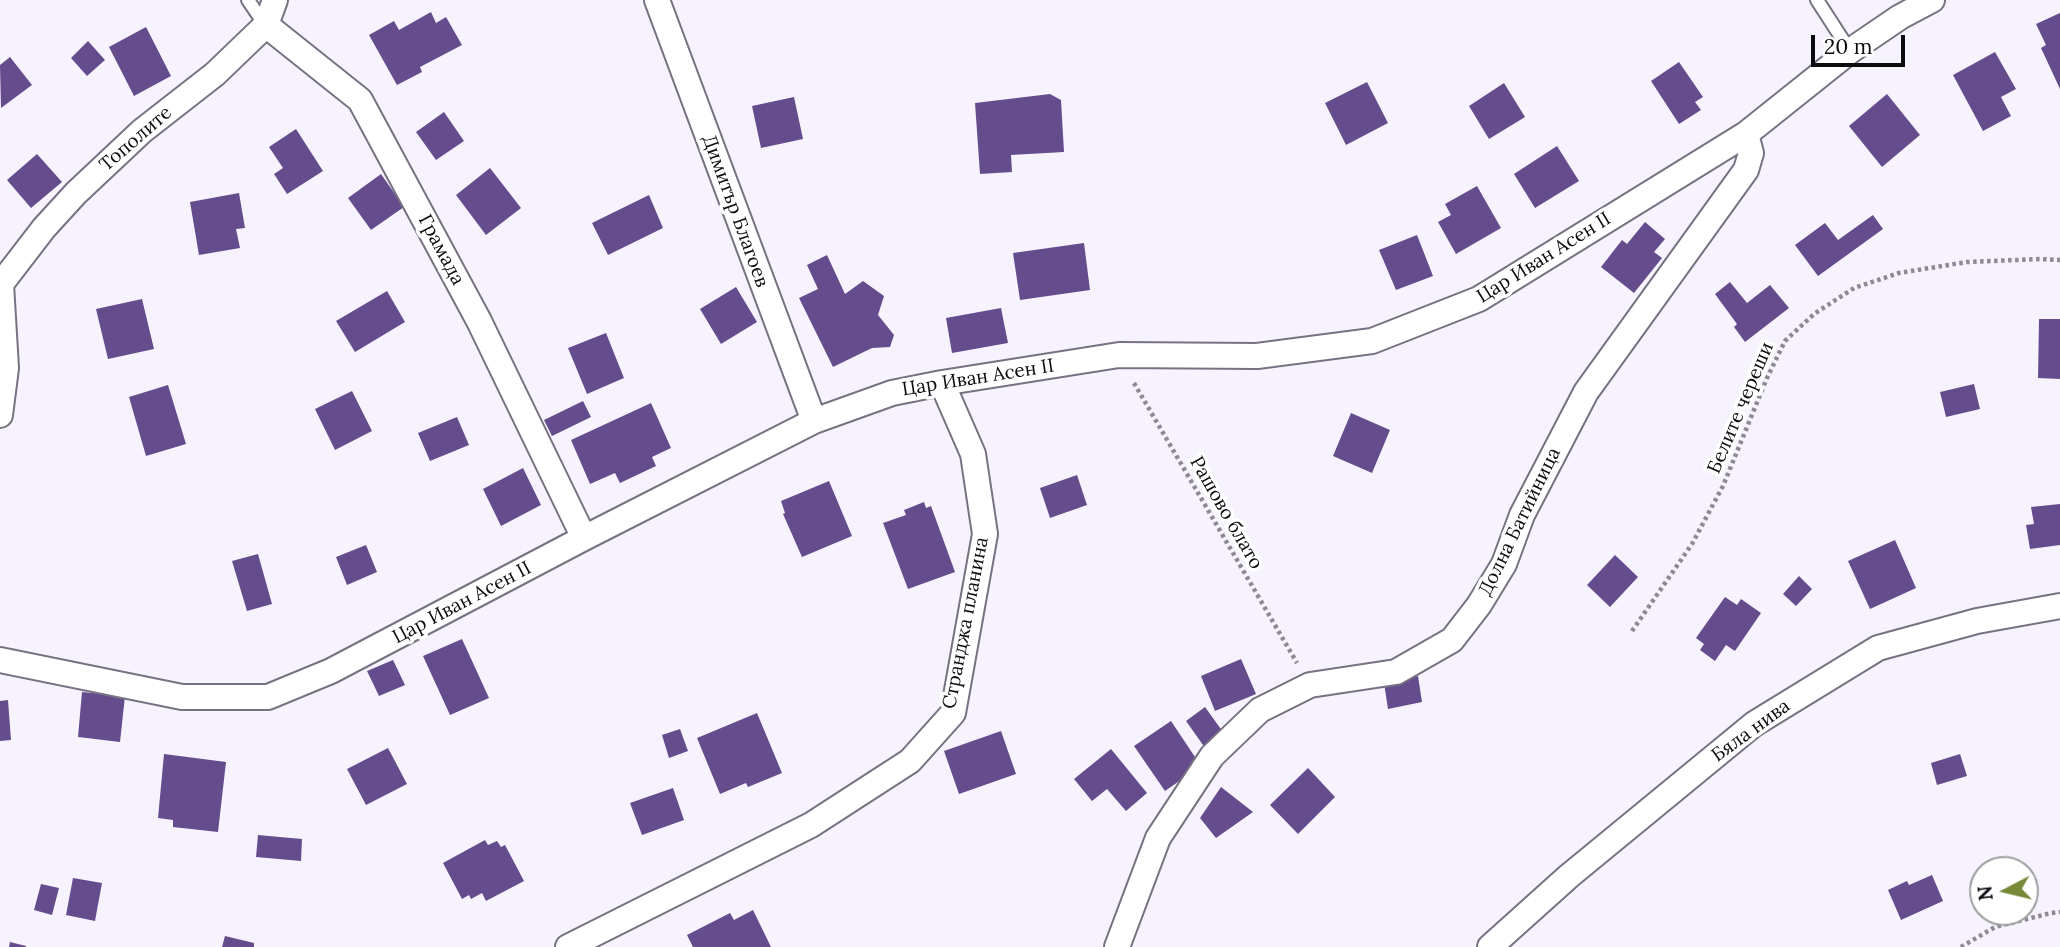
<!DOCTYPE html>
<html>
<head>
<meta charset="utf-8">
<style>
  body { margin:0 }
  #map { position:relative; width:2060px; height:947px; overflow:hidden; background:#f7f3fe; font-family:Lora,serif }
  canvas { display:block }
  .north { position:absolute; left:1969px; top:856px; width:70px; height:70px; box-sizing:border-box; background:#fff; border:2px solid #9e9d9f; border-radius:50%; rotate:263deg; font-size:19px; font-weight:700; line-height:28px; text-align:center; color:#0c0b10 }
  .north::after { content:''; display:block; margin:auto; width:24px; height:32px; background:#778939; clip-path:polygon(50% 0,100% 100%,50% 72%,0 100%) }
  .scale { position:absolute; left:1811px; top:35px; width:94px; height:32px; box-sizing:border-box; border:4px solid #0c0b10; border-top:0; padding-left:9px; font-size:21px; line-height:24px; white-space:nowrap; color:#0c0b10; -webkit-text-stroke:5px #fff; paint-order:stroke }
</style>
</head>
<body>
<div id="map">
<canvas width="2060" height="947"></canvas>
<div class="north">N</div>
<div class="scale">20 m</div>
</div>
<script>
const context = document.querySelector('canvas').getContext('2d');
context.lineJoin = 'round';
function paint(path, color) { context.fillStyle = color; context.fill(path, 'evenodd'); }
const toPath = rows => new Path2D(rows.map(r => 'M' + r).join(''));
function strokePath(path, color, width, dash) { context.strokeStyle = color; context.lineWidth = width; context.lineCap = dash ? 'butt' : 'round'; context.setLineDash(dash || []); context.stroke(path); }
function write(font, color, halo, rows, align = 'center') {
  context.font = font + ' Lora,serif'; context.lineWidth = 7; context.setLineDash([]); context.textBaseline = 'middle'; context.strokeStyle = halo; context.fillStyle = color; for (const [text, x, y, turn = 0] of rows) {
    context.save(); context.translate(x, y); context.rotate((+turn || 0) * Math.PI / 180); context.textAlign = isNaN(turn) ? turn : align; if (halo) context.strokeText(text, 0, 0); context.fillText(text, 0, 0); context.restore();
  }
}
paint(toPath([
  [431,12,436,23,446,17,462,45,420,67,422,72,397,85,369,35,394,21,399,30],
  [2060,13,2060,89,2041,48,2046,45,2036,24],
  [146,27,171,76,134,96,109,47],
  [88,41,105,60,87,76,71,58],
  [1995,52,2016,89,2001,97,2011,116,1983,131,1953,75],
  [10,57,32,85,1,108,0,65],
  [1679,62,1703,97,1695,102,1701,110,1679,124,1651,81],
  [1367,82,1388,123,1346,145,1325,103],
  [1504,83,1525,117,1489,139,1469,106],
  [1050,94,1061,100,1064,152,1011,155,1012,172,980,174,975,103],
  [1887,94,1920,135,1882,167,1849,126],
  [794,97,803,139,761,148,752,106],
  [444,112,464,141,436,160,416,132],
  [296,129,323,171,287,194,274,174,283,168,269,147],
  [1557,146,1579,181,1535,208,1514,174],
  [37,154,62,182,31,208,7,180],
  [490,168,521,208,486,235,456,195],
  [381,174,404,207,371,230,348,198],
  [1477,186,1501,228,1456,254,1438,222,1451,215,1445,204],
  [239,193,245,228,236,229,240,248,199,255,190,202],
  [649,195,663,228,608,255,592,223],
  [1873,215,1883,229,1818,276,1795,245,1825,223,1838,240],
  [1645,222,1665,239,1654,252,1662,258,1634,293,1601,267,1622,240,1627,244],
  [1417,235,1433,276,1396,290,1379,250],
  [1084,243,1090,290,1020,300,1013,253],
  [827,255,845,294,863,281,884,296,878,315,894,335,890,347,872,348,833,367,799,298,818,289,807,265],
  [1730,282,1747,303,1770,285,1789,308,1745,342,1734,327,1737,324,1715,294],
  [736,287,757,322,721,344,700,309],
  [387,291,405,322,355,352,336,321],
  [142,299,154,349,108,359,96,309],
  [1001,308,1008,343,952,353,946,318],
  [2039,319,2060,319,2060,379,2038,378],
  [606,333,624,378,587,394,568,348],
  [1974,384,1980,409,1946,417,1940,392],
  [168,385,186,444,146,456,129,397],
  [352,391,372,431,335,450,315,409],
  [583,401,591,417,552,436,544,420],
  [651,403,671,448,652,457,656,466,620,483,615,473,590,484,571,440],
  [1351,413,1390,430,1372,473,1333,456],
  [457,417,469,445,430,461,418,433],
  [523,468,541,505,501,526,483,489],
  [1077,475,1087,505,1050,518,1040,488],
  [829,481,852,536,802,557,783,514,785,513,781,501],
  [924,502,926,508,931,506,955,572,908,589,883,523,906,515,904,510],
  [2060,504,2060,545,2030,549,2026,525,2034,524,2031,507],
  [1895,540,1916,588,1870,609,1848,561],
  [366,545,377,572,347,585,336,557],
  [258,554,272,604,247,611,232,561],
  [1615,555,1638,577,1610,607,1587,585],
  [1799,576,1812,589,1796,606,1783,594],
  [1725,597,1737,605,1741,599,1761,613,1735,651,1726,645,1715,661,1700,650,1704,644,1696,638],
  [462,639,489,698,450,715,423,656],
  [1241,659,1256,694,1215,711,1201,676],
  [393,660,405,685,379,696,367,671],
  [1418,676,1422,702,1388,709,1384,683],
  [82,692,125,696,120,742,78,737],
  [8,700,11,740,0,741,0,701],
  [1205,707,1223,732,1208,752,1186,721],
  [757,713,782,773,748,787,746,783,720,794,697,738],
  [1171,721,1201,766,1165,791,1134,746],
  [680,729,688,751,669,758,662,735],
  [1001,731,1016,774,959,794,944,751],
  [388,748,407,784,366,805,347,769],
  [1111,749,1147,793,1126,811,1107,789,1092,801,1074,779],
  [164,754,226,762,218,832,173,827,173,820,158,818],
  [1960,754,1967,776,1937,785,1931,763],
  [1308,768,1335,797,1298,834,1270,805],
  [1221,787,1253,812,1216,838,1200,818],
  [673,788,684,820,642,835,630,803],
  [258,835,302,839,301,861,256,857],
  [485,840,488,845,497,841,501,847,505,845,524,881,486,901,482,893,471,899,469,895,462,899,443,863],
  [1932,875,1943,901,1901,920,1888,890,1907,881,1909,885],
  [73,878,102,883,95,921,66,915],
  [41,884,59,888,52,915,34,910],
  [753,910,771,947,693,947,687,935,730,913,734,920],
  [225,936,254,943,254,947,222,947],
  [10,942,26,946,26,947,9,947]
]), '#654c8c');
const lane = toPath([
  [248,0,265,25],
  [1817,0,1850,51]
]);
const street = toPath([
  [657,0,814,421],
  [266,25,360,100,479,321,584,538],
  [0,415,6,368,1,284,44,228,76,193,142,131,215,74,266,25,275,0],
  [0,660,182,697,268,697,331,671,584,538,814,421,892,393,942,383,1119,355,1257,356,1372,341,1479,299,1746,134,1850,51,1900,17,1932,0],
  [568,947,811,825,910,761,953,713,985,534,973,454,942,383],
  [1117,947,1158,838,1212,756,1260,710,1310,685,1396,672,1452,640,1479,605,1504,564,1522,515,1586,392,1746,170,1751,153,1746,134],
  [1490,947,1569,876,1754,724,1878,648,1977,621,2060,606]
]);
strokePath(lane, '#777282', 16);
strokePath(street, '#777282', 28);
strokePath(toPath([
  [1134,383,1297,663],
  [1632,631,1692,544,1723,486,1767,378,1785,341,1814,314,1854,288,1899,273,1967,262,2040,259,2060,260],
  [1961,947,1995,927,2051,913,2060,912]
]), '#8c8991', 4.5, [3.5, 3.5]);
strokePath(lane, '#fff', 12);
strokePath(street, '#fff', 24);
write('19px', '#0c0b10', '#fff', [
  ["Тополите",136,139,-41],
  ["Димитър Благоев",735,211,70],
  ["Грамада",441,250,62],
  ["Цар Иван Асен II",1544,258,-32],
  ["Цар Иван Асен II",978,378,-9],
  ["Белите череши",1741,408,-67],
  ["Рашово блато",1226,513,60],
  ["Долна Батийница",1520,522,-64],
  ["Цар Иван Асен II",462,603,-28],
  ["Странджа планина",966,623,-79],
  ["Бяла нива",1751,731,-36]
]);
</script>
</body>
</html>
